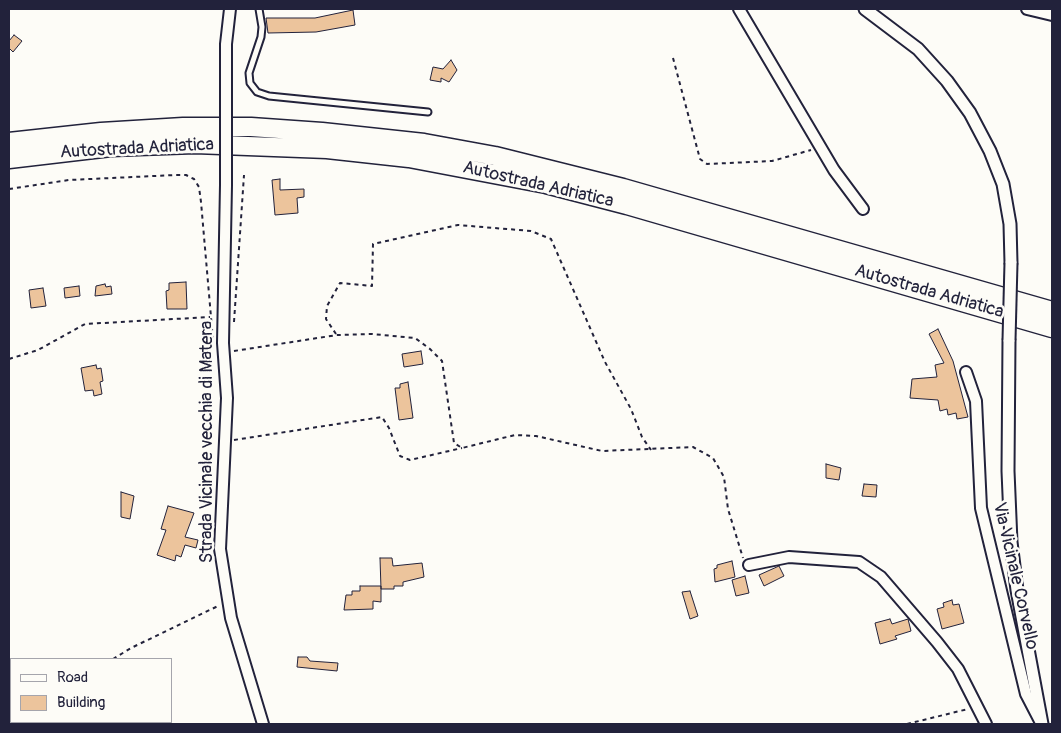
<!DOCTYPE html>
<html>
<head>
<meta charset="utf-8">
<style>
  body { margin:0 }
  #map { position:relative; width:1061px; height:733px; overflow:hidden; background:#fdfcf7; font-family:Pangolin,sans-serif }
  canvas { display:block }
  .frame { position:absolute; inset:0; border:10px solid #22223b; pointer-events:none }
  .legend { position:absolute; left:10px; top:658px; width:162px; height:65px; box-sizing:border-box; background:#fdfcf7; border:1px solid #a5a5ac; margin:0; padding:6px 9px; list-style:none; font-size:15px; color:#22223b }
  .legend li { display:flex; align-items:center; gap:10px; height:25px }
  .legend b { width:25px; border:1px solid #a5a5ac }
</style>
</head>
<body>
<div id="map">
<canvas width="1061" height="733"></canvas>
<div class="frame"></div>
<ul class="legend">
<li><b style="height:6px;background:#fdfcf7"></b>Road</li>
<li><b style="height:14px;background:#ecc49c"></b>Building</li>
</ul>
</div>
<script>
const context = document.querySelector('canvas').getContext('2d');
context.lineJoin = 'round';
function paint(path, color) { context.fillStyle = color; context.fill(path, 'evenodd'); }
const toPath = rows => new Path2D(rows.map(r => 'M' + r).join(''));
function strokePath(path, color, width, dash) { context.strokeStyle = color; context.lineWidth = width; context.lineCap = dash ? 'butt' : 'round'; context.setLineDash(dash || []); context.stroke(path); }
function write(font, color, halo, rows, align = 'center') {
  context.font = font + ' Pangolin,sans-serif'; context.lineWidth = 5; context.setLineDash([]); context.textBaseline = 'middle'; context.strokeStyle = halo; context.fillStyle = color; for (const [text, x, y, turn = 0] of rows) {
    context.save(); context.translate(x, y); context.rotate((+turn || 0) * Math.PI / 180); context.textAlign = isNaN(turn) ? turn : align; if (halo) context.strokeText(text, 0, 0); context.fillText(text, 0, 0); context.restore();
  }
}
const building = toPath([
  [353,10,355,25,316,32,268,33,266,18,315,18,353,10],
  [14,35,22,41,13,52,9,48,9,41,14,35],
  [451,60,457,70,449,82,441,78,441,82,430,80,433,67,443,69,451,60],
  [280,179,280,190,304,189,304,197,297,198,298,213,275,215,272,180,280,179],
  [186,282,187,309,167,309,166,291,169,290,169,283,186,282],
  [105,284,106,287,111,286,112,294,95,296,96,286,105,284],
  [79,286,80,296,65,298,64,288,79,286],
  [43,288,46,306,31,308,29,290,43,288],
  [938,329,953,361,968,417,957,419,956,413,948,415,947,409,940,411,938,400,910,398,912,379,937,377,935,365,944,363,929,334,938,329],
  [421,351,423,364,404,367,402,354,421,351],
  [96,365,97,369,101,368,103,381,100,382,102,394,94,396,93,390,85,391,81,368,96,365],
  [408,382,413,418,399,420,395,388,400,388,400,384,408,382],
  [826,464,841,468,839,480,826,478,826,464],
  [864,484,877,485,876,497,862,496,864,484],
  [121,492,134,496,130,519,121,517,121,492],
  [168,506,194,513,185,537,198,540,196,548,185,545,181,557,176,555,175,561,157,555,166,530,161,529,168,506],
  [380,558,392,558,393,566,422,563,424,577,403,582,403,586,394,586,394,589,381,589,380,558],
  [732,561,735,577,715,582,714,569,717,568,717,565,732,561],
  [779,566,784,576,764,586,759,575,779,566],
  [745,576,749,593,736,596,732,580,745,576],
  [360,586,381,586,381,602,373,601,373,609,344,610,346,595,352,595,352,591,360,591,360,586],
  [690,591,698,616,690,619,682,592,690,591],
  [952,600,953,605,959,604,964,623,942,629,937,609,944,607,943,603,952,600],
  [890,619,892,624,908,619,911,631,895,636,897,639,880,644,875,623,890,619],
  [298,657,307,657,310,661,338,663,337,671,297,667,298,657]
]);
paint(building, '#ecc49c');
strokePath(building, '#22223b', 1);
const service = toPath([
  [259,9,262,27,261,37,249,73,250,83,257,92,269,96,428,112]
]);
const minor = toPath([
  [739,9,834,170,863,209],
  [1027,9,1052,15],
  [226,89,226,44,230,9],
  [226,185,223,343,227,398,220,549,231,618,263,724],
  [966,372,976,401,981,508,1026,694,1040,721],
  [749,565,789,557,859,562,881,577,937,642,958,669,986,724]
]);
const tertiary = toPath([
  [865,9,918,49,947,81,970,113,990,151,1003,184,1010,224,1011,263],
  [1009,340,1008,471,1011,542,1017,590,1042,724]
]);
const motorway = toPath([
  [9,142,101,132,183,127,251,127,322,132,424,143,495,156,623,188,1052,311],
  [9,159,111,147,195,144,327,149,409,158,546,184,627,205,1052,328]
]);
strokePath(service, '#22223b', 9);
strokePath(minor, '#22223b', 14);
strokePath(tertiary, '#22223b', 15);
strokePath(motorway, '#22223b', 21);
strokePath(toPath([
  [673,58,700,159,707,164,772,161,811,150],
  [9,189,69,180,175,175,186,175,194,179,199,187,201,202,213,340],
  [234,322,244,175],
  [336,334,326,319,327,306,340,283,372,286,373,244,458,225,531,231,551,239,605,362,631,409,642,437,651,450],
  [234,351,337,335,372,334,415,338,430,349,442,361,454,443,462,448,515,435,536,436,602,451,693,447,713,458,724,477,728,509,743,558],
  [9,359,38,350,85,324,210,317],
  [234,440,382,417,389,428,400,456,410,460,462,448],
  [113,659,131,648,218,606],
  [9,716,11,715],
  [907,724,968,709]
]), '#22223b', 2, [4, 4]);
strokePath(service, '#fdfcf7', 5);
strokePath(minor, '#fdfcf7', 10);
strokePath(tertiary, '#fdfcf7', 11);
strokePath(motorway, '#fdfcf7', 18);
const minorBridge = toPath([
  [226,185,226,89]
]);
const tertiaryBridge = toPath([
  [1009,340,1011,263]
]);
strokePath(minorBridge, '#22223b', 14, []);
strokePath(tertiaryBridge, '#22223b', 15, []);
strokePath(minorBridge, '#fdfcf7', 10);
strokePath(tertiaryBridge, '#fdfcf7', 11);
write('18px', '#22223b', '#fdfcf7', [
  ["Autostrada Adriatica",137,149,-3],
  ["Autostrada Adriatica",538,185,13],
  ["Autostrada Adriatica",929,292,16],
  ["Strada Vicinale vecchia di Matera",207,442,-90],
  ["Via Vicinale Corvello",1015,576,77]
]);
</script>
</body>
</html>
